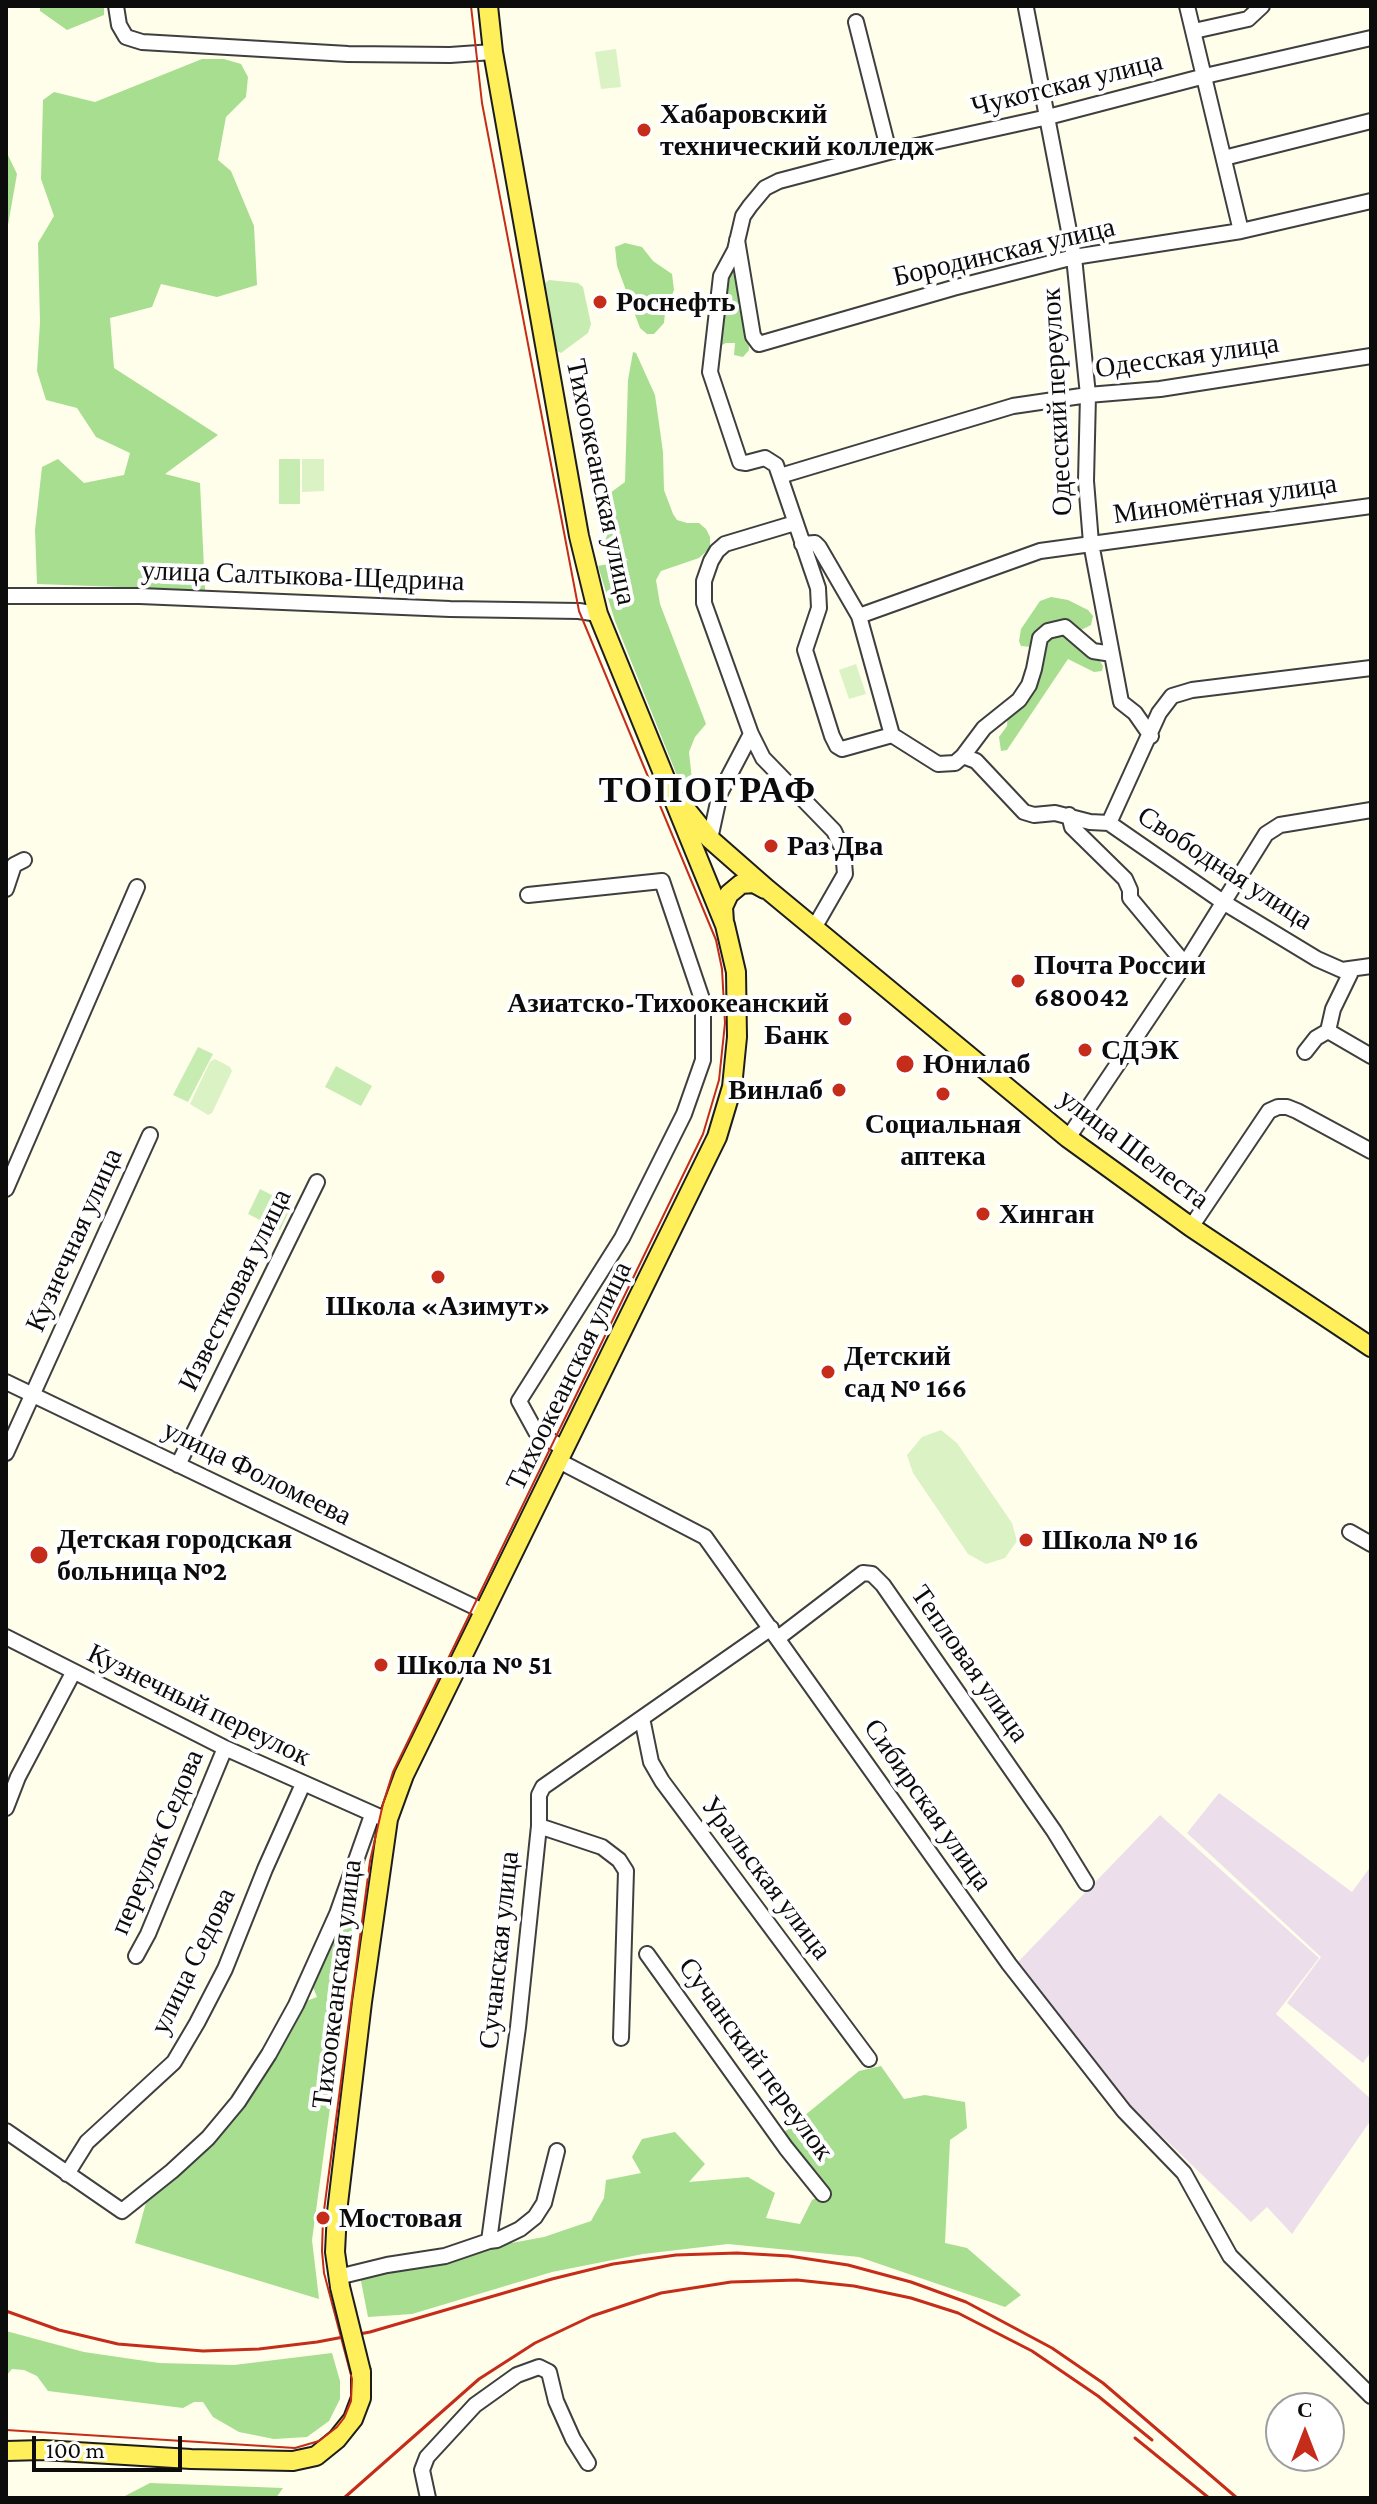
<!DOCTYPE html>
<html>
<head>
<meta charset="utf-8">
<style>
  body { margin:0 }
  #map { position:relative; width:1377px; height:2504px; overflow:hidden; background:#fffeeb; font-family:"Crimson Pro",serif }
  canvas { display:block }
  .frame { position:absolute; inset:0; border:8px solid #0c0c0c; pointer-events:none }
  .north { position:absolute; left:1265px; top:2392px; width:80px; height:80px; box-sizing:border-box; background:#fff; border:2px solid #9e9e9e; border-radius:50%; rotate:0deg; font-size:22px; font-weight:700; line-height:32px; text-align:center; color:#0c0c0c }
  .north::after { content:''; display:block; margin:auto; width:28px; height:36px; background:#c52c1a; clip-path:polygon(50% 0,100% 100%,50% 72%,0 100%) }
  .scale { position:absolute; left:32px; top:2436px; width:150px; height:36px; box-sizing:border-box; border:4px solid #0c0c0c; border-top:0; padding-left:10px; font-size:24px; line-height:28px; white-space:nowrap; color:#0c0c0c; -webkit-text-stroke:6px #fff; paint-order:stroke }
</style>
</head>
<body>
<div id="map">
<canvas width="1377" height="2504"></canvas>
<div class="frame"></div>
<div class="north">С</div>
<div class="scale">100 m</div>
</div>
<script>
const context = document.querySelector('canvas').getContext('2d');
context.lineJoin = 'round';
function paint(path, color) { context.fillStyle = color; context.fill(path, 'evenodd'); }
const toPath = rows => new Path2D(rows.map(r => 'M' + r).join(''));
function strokePath(path, color, width, dash) { context.strokeStyle = color; context.lineWidth = width; context.lineCap = dash ? 'butt' : 'round'; context.setLineDash(dash || []); context.stroke(path); }
function write(font, color, halo, rows, align = 'center') {
  context.font = font + ' "Crimson Pro",serif'; context.lineWidth = 8; context.setLineDash([]); context.textBaseline = 'middle'; context.strokeStyle = halo; context.fillStyle = color; for (const [text, x, y, turn = 0] of rows) {
    context.save(); context.translate(x, y); context.rotate((+turn || 0) * Math.PI / 180); context.textAlign = isNaN(turn) ? turn : align; if (halo) context.strokeText(text, 0, 0); context.fillText(text, 0, 0); context.restore();
  }
}
paint(toPath([
  [1219,1793,1352,1892,1371,1866,1371,2052,1363,2063,1287,2003,1321,1957,1187,1833],
  [1160,1815,1319,1958,1276,2014,1371,2099,1371,2120,1292,2234,1267,2207,1251,2222,1110,2086,1016,1964]
]), '#ecdfeb');
paint(toPath([
  [549,280,578,283,583,287,591,324,588,333,561,353,555,350,541,286],
  [279,459,300,459,300,504,279,504],
  [198,1047,213,1054,188,1102,173,1095],
  [336,1066,372,1086,361,1106,325,1087],
  [260,1189,292,1205,280,1230,248,1214]
]), '#c7ecb2');
paint(toPath([
  [40,6,104,6,104,15,67,30,40,11],
  [202,59,224,59,241,64,248,77,246,97,226,117,218,160,231,171,254,226,257,285,217,297,161,284,152,307,110,318,114,368,218,435,165,474,200,483,205,590,37,584,35,530,42,467,58,459,84,483,124,475,130,453,96,437,77,408,46,400,37,371,40,322,38,243,54,216,41,179,43,100,54,92,95,102],
  [6,151,17,174,8,225,6,225],
  [625,243,642,247,653,261,672,274,674,290,665,313,664,323,654,334,647,334,640,328,617,266,615,247],
  [736,264,748,335,749,350,743,357,734,355,735,343,726,343,718,347,728,270],
  [633,352,636,353,655,395,663,452,664,490,673,514,677,520,687,523,699,523,706,529,710,537,710,548,699,558,661,571,656,580,660,604,706,724,695,737,689,752,692,780,688,789,683,788,680,783,615,621,598,566,628,560,605,541,614,516,610,493,625,482,628,380],
  [1051,597,1068,600,1088,610,1093,616,1091,625,1081,630,1064,623,1031,647,1021,646,1019,641,1021,629,1040,601],
  [1065,632,1098,658,1103,666,1102,671,1094,672,1068,659,1007,750,1001,751,999,737,1007,726,1008,711,1048,637],
  [350,1895,358,1902,312,2240,319,2299,135,2243,147,2199,174,2176,296,2020,301,2003,317,1997,310,1980],
  [881,2066,904,2099,925,2095,965,2102,967,2128,950,2140,945,2243,967,2248,1021,2295,1005,2307,859,2257,728,2244,643,2254,552,2272,412,2314,368,2317,359,2271,544,2237,591,2221,604,2198,606,2180,641,2173,632,2157,642,2139,675,2132,705,2164,689,2182,748,2177,775,2193,766,2218,800,2224,812,2200,829,2192,782,2134,859,2071],
  [6,2331,84,2352,159,2363,234,2365,332,2353,340,2381,340,2399,329,2421,307,2437,274,2439,239,2432,213,2417,203,2402,194,2402,183,2408,48,2391,37,2376,24,2370,12,2369,6,2376],
  [150,2483,283,2488,276,2498,121,2498]
]), '#a7de90');
paint(toPath([
  [616,49,621,87,601,89,595,52],
  [302,459,324,459,324,491,302,492],
  [856,664,866,694,849,699,839,670],
  [215,1059,230,1067,232,1071,212,1113,208,1115,190,1104,210,1062],
  [941,1430,957,1443,1012,1523,1017,1541,1005,1558,986,1564,968,1554,913,1473,907,1455,922,1437]
]), '#dbf2c4');
const minor = toPath([
  [116,6,119,25,126,37,142,42,348,54,450,55,493,52],
  [1187,6,1241,231],
  [1026,8,1074,257,1088,395,1086,481,1091,543,1121,702,1135,713,1151,736],
  [856,22,889,152],
  [1194,31,1248,19,1262,6],
  [1224,158,1371,121],
  [737,240,753,336,759,344,953,288,1074,257,1241,231,1371,201],
  [780,476,1013,406,1088,395,1160,389,1371,356],
  [795,523,725,544,717,551,711,561,704,581,704,603,751,734,763,758,834,831,843,850,845,874,814,928],
  [802,544,815,543,819,547,859,616,892,735,938,764,955,763,963,756,976,761,1024,812,1034,815,1055,813,1090,822,1109,823,1223,902,1317,959,1342,970,1371,966],
  [6,596,140,596,450,609,579,611,598,614],
  [859,616,1040,551,1371,506],
  [892,735,842,749,837,746,832,736,805,650,819,608,818,588,776,465,765,458,746,463,740,462,710,372,721,276,735,250,743,216,750,206,765,188,779,181,889,152,1048,117,1205,76,1371,38],
  [963,756,984,728,1019,700,1029,685,1034,669,1040,638,1048,631,1065,627,1093,651,1112,654],
  [1069,815,1072,827,1125,879,1130,890,1130,898,1185,964],
  [1109,823,1159,713,1172,696,1192,690,1371,668],
  [710,839,720,793,751,734],
  [6,889,14,865,24,860],
  [528,895,662,881,703,1002,703,1060,684,1114,622,1238,519,1401,536,1432,565,1449],
  [1328,1031,1371,1056],
  [1305,1052,1316,1038,1328,1031,1333,1009,1352,970],
  [1068,1138,1185,964,1266,834,1280,825,1371,810],
  [6,1189,137,887],
  [1191,1227,1269,1111,1278,1107,1287,1107,1297,1111,1371,1151],
  [6,1382,485,1612],
  [6,1453,150,1135],
  [559,1461,705,1537,1009,1964,1124,2111,1184,2173,1230,2256,1371,2396],
  [178,1465,317,1182],
  [1350,1532,1371,1544],
  [6,1637,225,1748,380,1817],
  [778,1638,863,1573,872,1574,883,1585,1054,1831,1086,1883],
  [642,1718,651,1762,662,1781,869,2059],
  [6,1808,18,1777,73,1673],
  [539,1826,602,1847,619,1860,626,1871,621,2038],
  [647,1954,786,2148,823,2194],
  [136,1956,148,1934,225,1748],
  [6,2131,122,2211,172,2171,208,2138,238,2102,269,2054,296,2005,337,1914,372,1815],
  [67,2174,87,2142,174,2062,197,2023,225,1969,265,1869,303,1784],
  [489,2241,497,2240,520,2229,535,2217,544,2203,557,2151],
  [338,2277,387,2265,445,2256,489,2241,518,2027,539,1826,539,1795,543,1787,771,1628],
  [428,2498,422,2470,427,2457,475,2405,517,2375,539,2367,549,2372,556,2401,573,2439,588,2463]
]);
const major = toPath([
  [680,802,710,839,767,889,1068,1138,1191,1227,1371,1347],
  [724,922,723,907,729,894,741,884,754,883,765,889],
  [340,2287,335,2252,337,2212,362,2002,388,1819,404,1775,717,1137,732,1087,737,1037,736,972,725,925,598,614,579,536,493,52,488,6],
  [6,2451,43,2450,191,2459,293,2461,316,2456,337,2439,353,2419,361,2398,361,2372]
]);
strokePath(minor, '#3f3f3f', 18);
strokePath(major, '#1d1d1d', 22);
strokePath(minor, '#fff', 14);
strokePath(major, '#fff05b', 18);
strokePath(toPath([
  [6,2430,295,2448,319,2441,337,2427,344,2418,351,2401,352,2379,324,2273,322,2251,323,2218,370,1861,383,1804,393,1772,703,1134,719,1080,725,1023,722,969,716,940,579,611,482,103,471,6]
]), '#c52c1a', 2);
strokePath(toPath([
  [6,2311,59,2330,118,2344,203,2351,259,2349,317,2342,370,2332,552,2279,613,2264,676,2255,737,2253,789,2256,848,2265,911,2282,966,2302,1052,2348,1103,2383,1237,2498],
  [1135,2438,1209,2498],
  [344,2498,479,2379,535,2343,592,2316,661,2293,731,2282,797,2280,854,2286,911,2298,958,2313,1032,2351,1098,2396,1152,2440]
]), '#c52c1a', 3);
const majorBridge = toPath([
  [340,2287,361,2372]
]);
strokePath(majorBridge, '#1d1d1d', 22, []);
strokePath(majorBridge, '#fff05b', 18);
for (const [x, y, r, color] of [
  [644,130,8,"#c52c1a"],
  [600,302,8,"#c52c1a"],
  [771,846,8,"#c52c1a"],
  [1018,981,8,"#c52c1a"],
  [845,1019,8,"#c52c1a"],
  [1085,1050,8,"#c52c1a"],
  [905,1064,10,"#c52c1a"],
  [839,1090,8,"#c52c1a"],
  [943,1094,8,"#c52c1a"],
  [983,1214,8,"#c52c1a"],
  [438,1277,8,"#c52c1a"],
  [828,1372,8,"#c52c1a"],
  [1026,1540,8,"#c52c1a"],
  [39,1555,10,"#c52c1a"],
  [381,1665,8,"#c52c1a"],
  [323,2218,8,"#c52c1a"]
]) { const dot = new Path2D(); dot.arc(x, y, r, 0, 2 * Math.PI); context.fillStyle = color; context.fill(dot); strokePath(dot, '#fff', 3); }
write('28px', '#0c0c0c', '#fff', [
  ["Чукотская улица",1067,84,-14],
  ["Бородинская улица",1004,252,-13],
  ["Одесская улица",1187,356,-8],
  ["Одесский переулок",1057,402,-93],
  ["Тихоокеанская улица",601,482,78],
  ["Миномётная улица",1225,499,-8],
  ["улица Салтыкова-Щедрина",303,576,2],
  ["Свободная улица",1225,868,33],
  ["улица Шелеста",1134,1149,37],
  ["Кузнечная улица",74,1240,-66],
  ["Известковая улица",235,1290,-64],
  ["Тихоокеанская улица",569,1376,-64],
  ["улица Фоломеева",257,1473,26],
  ["Тепловая улица",970,1664,55],
  ["Кузнечный переулок",199,1705,26],
  ["Сибирская улица",928,1805,55],
  ["переулок Седова",157,1842,-67],
  ["Уральская улица",766,1878,53],
  ["Сучанская улица",499,1950,-84],
  ["улица Седова",193,1961,-64],
  ["Тихоокеанская улица",337,1984,-83],
  ["Сучанский переулок",756,2059,54]
]);
write('bold 28px', '#0c0c0c', '#fff', [
  ["Хабаровский",660,114],
  ["технический колледж",660,146],
  ["Роснефть",616,302],
  ["Раз Два",787,846],
  ["Почта России",1034,965],
  ["680042",1034,997],
  ["Азиатско-Тихоокеанский",829,1003,"right"],
  ["Банк",829,1035,"right"],
  ["СДЭК",1101,1050],
  ["Юнилаб",923,1064],
  ["Винлаб",823,1090,"right"],
  ["Социальная",943,1124,"center"],
  ["аптека",943,1156,"center"],
  ["Хинган",999,1214],
  ["Школа «Азимут»",438,1306,"center"],
  ["Детский",844,1356],
  ["сад № 166",844,1388],
  ["Детская городская",57,1539],
  ["больница №2",57,1571],
  ["Школа № 16",1042,1540],
  ["Школа № 51",397,1665],
  ["Мостовая",339,2218]
], 'left');
context.letterSpacing = '2px';
write('bold 36px', '#0c0c0c', '#fff', [
  ["ТОПОГРАФ",708,791]
]);
context.letterSpacing = '0px';
</script>
</body>
</html>
